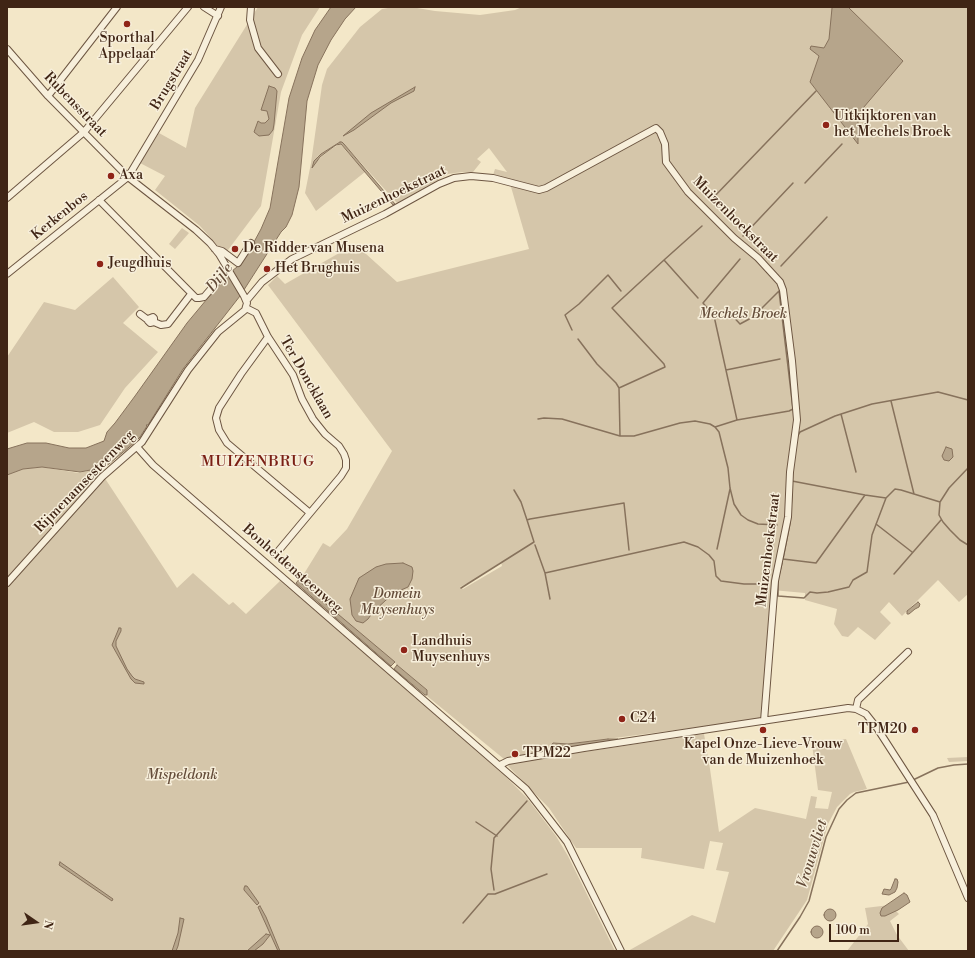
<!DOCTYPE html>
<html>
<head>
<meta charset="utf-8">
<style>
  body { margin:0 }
  #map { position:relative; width:975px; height:958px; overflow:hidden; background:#f3e7c8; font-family:"Libre Bodoni",serif }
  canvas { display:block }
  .frame { position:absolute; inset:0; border:8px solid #402515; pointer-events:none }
  .north { position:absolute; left:16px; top:902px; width:40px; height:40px; -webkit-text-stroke:3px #f7efdb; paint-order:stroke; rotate:103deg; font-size:11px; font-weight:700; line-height:16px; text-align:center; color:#402515 }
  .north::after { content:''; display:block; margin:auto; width:14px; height:18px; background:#402515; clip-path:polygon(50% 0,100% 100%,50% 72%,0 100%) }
  .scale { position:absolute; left:829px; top:924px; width:70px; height:18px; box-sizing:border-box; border:2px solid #402515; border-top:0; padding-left:5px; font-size:12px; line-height:14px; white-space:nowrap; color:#402515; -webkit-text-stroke:3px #f7efdb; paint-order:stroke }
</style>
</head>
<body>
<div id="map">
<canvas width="975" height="958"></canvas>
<div class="frame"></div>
<div class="north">N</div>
<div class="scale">100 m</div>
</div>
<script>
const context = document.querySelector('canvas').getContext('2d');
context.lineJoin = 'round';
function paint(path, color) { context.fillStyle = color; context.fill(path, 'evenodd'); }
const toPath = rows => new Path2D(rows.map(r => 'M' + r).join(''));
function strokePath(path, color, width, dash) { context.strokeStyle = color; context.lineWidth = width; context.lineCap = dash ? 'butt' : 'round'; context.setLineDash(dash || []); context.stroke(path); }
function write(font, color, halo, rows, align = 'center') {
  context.font = font + ' "Libre Bodoni",serif'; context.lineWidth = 3; context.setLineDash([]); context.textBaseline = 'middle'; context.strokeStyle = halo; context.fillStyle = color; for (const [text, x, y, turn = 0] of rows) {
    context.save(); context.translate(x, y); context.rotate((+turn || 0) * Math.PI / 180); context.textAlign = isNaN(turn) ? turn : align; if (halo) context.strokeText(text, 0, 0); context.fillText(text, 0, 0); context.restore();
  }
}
paint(toPath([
  [258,7,320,7,302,35,281,92,261,206,225,254,200,226,155,190,165,176,140,163,159,133,186,148,195,108],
  [394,7,411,7,435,11,480,15,515,10,522,7,968,7,968,594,959,602,938,580,902,616,889,602,880,612,891,623,875,640,858,627,848,637,842,636,834,624,837,609,805,600,805,593,772,590,761,719,568,744,553,743,551,745,549,752,504,759,427,696,427,690,300,583,304,578,302,577,323,543,330,547,347,529,392,451,268,285,277,276,285,284,355,244,397,282,529,249,509,180,493,175,495,169,507,172,489,148,477,159,481,162,473,172,462,172,448,174,397,203,344,144,342,142,340,142,321,154,317,157,317,161,329,150,340,144,365,172,316,211,305,193,311,163,322,85,327,69,360,27,382,9],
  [501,562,502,566,463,589,460,587,474,580],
  [182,228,189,233,175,249,169,244],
  [113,277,139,307,123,323,158,352,125,388,100,425,78,432,54,432,34,422,7,433,7,357,44,302,75,310],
  [42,467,78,473,101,468,106,480,177,588,193,573,229,605,233,602,246,614,280,581,340,632,506,777,527,798,556,836,568,856,615,951,7,951,7,475,23,469],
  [704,734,710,769,719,832,755,808,806,819,811,796,817,797,815,808,828,809,832,792,818,790,812,744,846,739,867,789,854,792,850,794,837,807,828,824,807,900,773,951,628,951,692,915,715,923,729,872,716,870,723,843,710,841,704,869,641,858,642,848,576,848,549,808,507,765,510,763],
  [968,757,968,761,949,762,947,758],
  [890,905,899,914,890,921,897,935,909,951,847,951,868,924,865,908]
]), '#d5c6aa');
const water = toPath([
  [331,7,356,7,345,19,331,40,318,65,307,101,299,187,292,215,286,227,281,232,240,296,183,369,148,425,146,425,147,426,140,437,135,442,109,464,101,468,80,472,42,467,23,469,7,475,7,449,27,443,46,443,69,448,86,448,104,441,107,432,115,423,135,396,187,323,227,275,237,267,247,255,261,229,270,208,289,98,302,58,315,30,331,7],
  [833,7,848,7,903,61,858,114,858,144,810,82,819,56,810,49,811,46,824,48,829,39,832,8,833,7],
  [269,86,275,88,277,91,274,124,273,130,269,135,259,136,254,132,258,121,261,123,265,123,269,119,267,111,261,110,269,86],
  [415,87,414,91,391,103,354,130,343,136,371,113,415,87],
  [340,142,342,142,344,144,395,204,393,205,341,144,336,145,329,150,320,157,312,168,314,161,321,154,340,142],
  [946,447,952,449,953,457,949,461,944,460,942,456,946,447],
  [403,563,412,567,413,571,412,579,408,587,401,590,386,600,373,612,368,619,363,623,356,621,352,615,350,599,359,578,376,567,386,564,403,563],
  [302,576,304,578,301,583,395,662,391,666,296,583,302,576],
  [918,602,920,604,919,607,915,609,909,614,907,614,907,611,918,602],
  [119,628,121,628,121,631,116,641,116,646,127,669,132,676,135,679,144,682,144,684,135,683,131,679,112,645,119,628],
  [397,665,427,690,427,695,425,695,394,669,397,665],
  [608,739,618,739,619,741,548,751,549,748,553,743,568,744,608,739],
  [60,862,113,899,112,901,59,865,60,862],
  [895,879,897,879,898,882,897,888,895,892,889,895,882,894,884,889,890,890,891,889,895,879],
  [245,886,247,886,259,903,257,905,244,890,244,888,245,886],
  [904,893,907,895,910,902,898,910,885,916,881,916,880,913,882,908,904,893],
  [260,906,266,917,280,951,278,951,258,907,260,906],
  '824 915a6 6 0 1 1 12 0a6 6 0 1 1-12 0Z',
  [180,918,184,919,178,946,176,951,172,951,178,933,180,918],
  '811 932a6 6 0 1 1 12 0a6 6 0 1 1-12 0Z',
  [266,934,270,935,263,944,254,951,247,951,266,934]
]);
paint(water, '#b6a58b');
strokePath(water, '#87725c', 1);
strokePath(toPath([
  [805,183,842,144],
  [711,200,816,91],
  [743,236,793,183],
  [781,266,827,217],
  [698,298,664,260,702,226],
  [714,316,727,310,740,324,753,317,779,291,793,409,789,411,737,420],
  [572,330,565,315,579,304,608,275,621,291],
  [578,339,597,364,616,383,619,388],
  [726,370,780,359],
  [891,401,914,494],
  [841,414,856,472],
  [538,419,544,418,562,419,620,436,634,436,680,423,695,421,710,424,715,427,719,432,728,468,730,488,734,504,741,515,748,520,758,524,777,525],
  [715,427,737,420,714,316,703,303,740,259],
  [620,436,619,388,665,367,664,364,612,308,664,260],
  [797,437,800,432,835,416,872,404,938,392,968,400],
  [968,468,949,488,940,502,939,515,943,522,950,530,960,540,968,545],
  [792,481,865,495,886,498],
  [514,490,521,502,527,520],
  [791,507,792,493],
  [790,523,783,559,816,563,865,495],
  [876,524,912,552],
  [535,545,545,573],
  [717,549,730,489],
  [894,574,941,520],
  [779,575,782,563],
  [778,579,778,596,804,598,810,592,817,593,828,592,849,587,853,580,867,572,872,535,886,498,895,489,901,490,940,502],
  [461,588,534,542,527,520,530,519,624,503,629,550],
  [550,599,545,573,684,542,698,547,709,555,714,561,716,576,721,581,744,584,768,584],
  [913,780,938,768,954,765,968,764],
  [476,822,497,836],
  [494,890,491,869,494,838,527,801],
  [463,923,488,894,495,894,547,874],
  [777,951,800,917,809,901,826,837,839,809,847,800,856,793,909,782]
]), '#87725c', 1.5);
const minor = toPath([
  [204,7,218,16],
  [251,7,250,20,258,48,278,74],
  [7,49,48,96,128,177,196,230,210,243,219,254,244,296,247,303,245,310,218,332,188,370,142,442,102,477,7,583],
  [48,96,117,7],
  [7,198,84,132,188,7],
  [99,200,196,298,199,298,204,297,228,269],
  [215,249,222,251,238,263,251,243],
  [7,274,128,177,198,60,221,7],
  [247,300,262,282,292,259,385,214,439,184,454,178,471,176,493,178,539,190,546,188,656,128,660,132,665,144,666,162,688,192,734,238,758,258,780,282,783,290,792,361,797,420,790,472,788,517,775,581,764,721],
  [246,308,256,313,268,337,293,375,302,399,313,419,325,434,339,446,344,454,346,460,346,468,341,476,275,555],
  [140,314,148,320],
  [154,322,154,318,153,317,148,319,148,321,150,323,154,322,161,325,168,324,191,294],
  [268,337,241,374,219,408,216,418,219,430,227,443,310,513],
  [137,447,153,465,526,789,567,842,621,951],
  [856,709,858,700,908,652],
  [500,765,508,761,584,748,742,724,848,708,856,709,866,714,877,728,933,815,968,898]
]);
strokePath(minor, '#6d5642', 8);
strokePath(minor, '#f7efdb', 6);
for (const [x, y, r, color] of [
  [127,24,4,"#8f2418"],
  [826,125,4,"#8f2418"],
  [111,176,4,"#8f2418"],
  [235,249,4,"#8f2418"],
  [100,264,4,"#8f2418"],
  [267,269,4,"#8f2418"],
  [404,650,4,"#8f2418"],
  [622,719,4,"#8f2418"],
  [763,730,4,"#8f2418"],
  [915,730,4,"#8f2418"],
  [515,754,4,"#8f2418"]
]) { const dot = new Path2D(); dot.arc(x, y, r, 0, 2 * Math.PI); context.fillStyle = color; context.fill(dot); strokePath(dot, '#f7efdb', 1.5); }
write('14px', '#402515', '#f7efdb', [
  ["Sporthal",127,39,"center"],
  ["Appelaar",127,55,"center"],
  ["Uitkijktoren van",834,117],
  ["het Mechels Broek",834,133],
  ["Axa",119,176],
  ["De Ridder van Musena",243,249],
  ["Jeugdhuis",108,264],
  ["Het Brughuis",275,269],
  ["Landhuis",412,642],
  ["Muysenhuys",412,658],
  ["C24",630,719],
  ["TPM20",907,730,"right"],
  ["Kapel Onze-Lieve-Vrouw",763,745,"center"],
  ["van de Muizenhoek",763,761,"center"],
  ["TPM22",523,754]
], 'left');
write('14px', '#402515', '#f7efdb', [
  ["Brugstraat",172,80,-59],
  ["Rubensstraat",75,105,46],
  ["Muizenhoekstraat",394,195,-26],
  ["Kerkenbos",60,216,-39],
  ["Muizenhoekstraat",735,220,45],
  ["Ter Doncklaan",306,378,60],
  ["Rijmenamsesteenweg",85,482,-46],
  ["Muizenhoekstraat",769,550,-83],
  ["Bonheidensteenweg",292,569,41]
]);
write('italic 14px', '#654d3a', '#f7efdb', [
  ["Mechels Broek",743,315],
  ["Domein",397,595],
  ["Muysenhuys",397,611],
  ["Mispeldonk",182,776]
]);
write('italic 15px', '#634b38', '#f7efdb', [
  ["Dijle",220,278,-51],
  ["Vrouwvliet",813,854,-73]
]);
context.letterSpacing = '1px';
write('15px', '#7a1f14', '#f7efdb', [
  ["MUIZENBRUG",258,462]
]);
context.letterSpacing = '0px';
</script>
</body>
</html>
